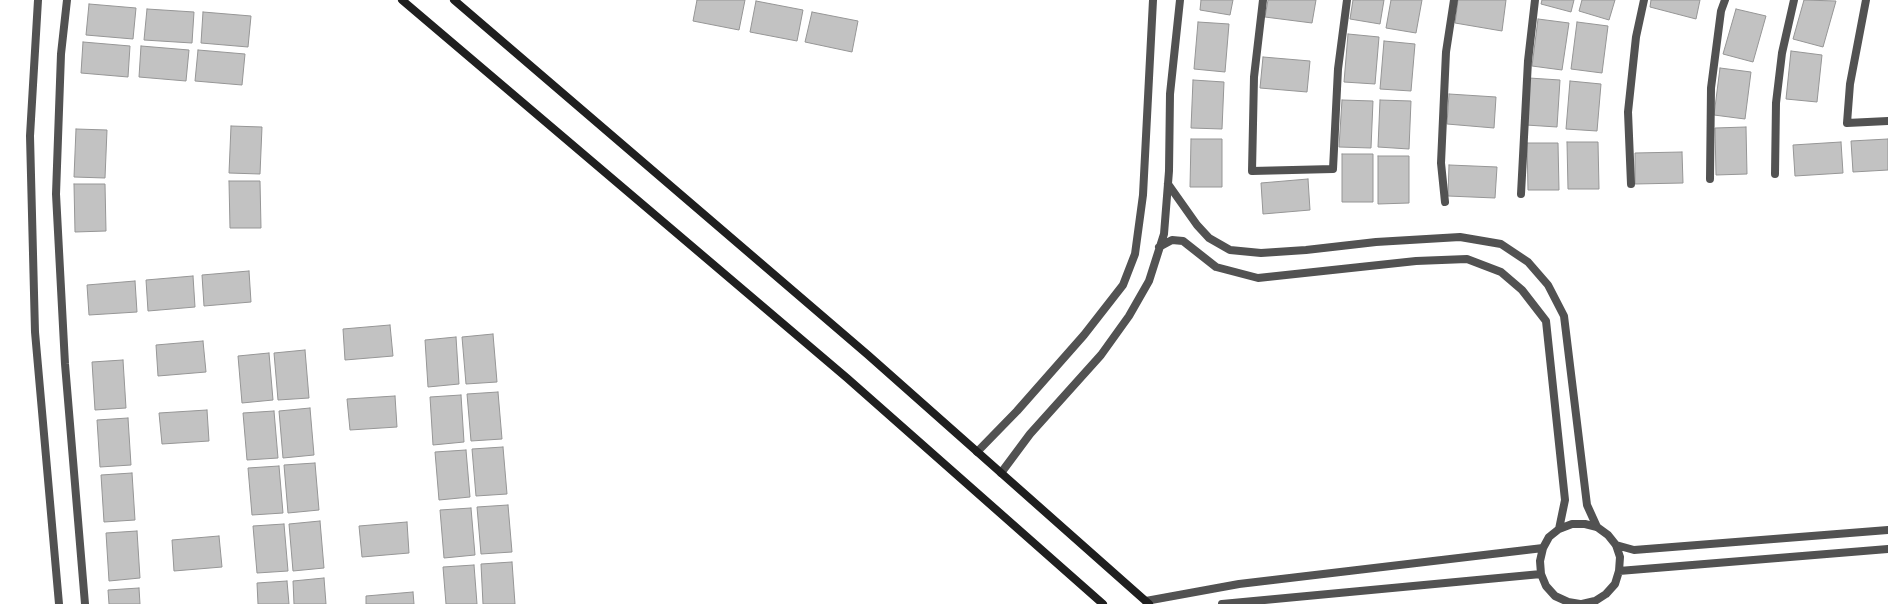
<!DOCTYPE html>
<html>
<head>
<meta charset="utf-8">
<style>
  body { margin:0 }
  canvas { display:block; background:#fff }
</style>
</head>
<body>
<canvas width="1888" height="604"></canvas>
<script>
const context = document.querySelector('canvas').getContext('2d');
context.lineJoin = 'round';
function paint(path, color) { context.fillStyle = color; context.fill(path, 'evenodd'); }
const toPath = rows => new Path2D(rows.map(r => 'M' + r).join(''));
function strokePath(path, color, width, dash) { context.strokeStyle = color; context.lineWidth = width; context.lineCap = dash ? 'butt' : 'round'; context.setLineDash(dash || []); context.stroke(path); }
const building = toPath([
  [697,0,745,0,739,30,693,21,697,0],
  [1201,0,1233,0,1230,15,1200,10,1201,0],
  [1268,0,1316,0,1312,23,1265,17,1268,0],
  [1353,0,1384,0,1380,24,1350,19,1353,0],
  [1391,0,1422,0,1416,33,1386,28,1391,0],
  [1458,0,1506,0,1502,31,1455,23,1458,0],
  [1542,0,1574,0,1571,12,1541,4,1542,0],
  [1582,0,1615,0,1609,20,1579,11,1582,0],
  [1651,0,1700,0,1696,19,1650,7,1651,0],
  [1804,0,1836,1,1823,47,1793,39,1804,0],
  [756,1,803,10,797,41,750,32,756,1],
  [89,4,136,8,133,39,86,35,89,4],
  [147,9,194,12,192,43,144,40,147,9],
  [1736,9,1766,16,1753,62,1723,54,1736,9],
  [203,12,251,16,248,47,201,43,203,12],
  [812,12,858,21,852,52,805,42,812,12],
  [1538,19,1569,23,1562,70,1532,66,1538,19],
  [1198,22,1229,24,1225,72,1194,69,1198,22],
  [1577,22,1608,26,1602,73,1571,69,1577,22],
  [1348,34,1379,37,1375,84,1344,82,1348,34],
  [1384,41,1415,44,1411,91,1380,89,1384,41],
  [83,42,130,46,128,77,81,73,83,42],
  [141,46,189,50,186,81,139,77,141,46],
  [198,50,245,54,242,85,195,81,198,50],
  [1791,51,1822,55,1817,102,1786,99,1791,51],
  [1263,57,1310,61,1307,92,1260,88,1263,57],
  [1720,68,1751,72,1745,119,1714,115,1720,68],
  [1529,78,1560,80,1557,127,1526,125,1529,78],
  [1193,80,1224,82,1222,129,1191,128,1193,80],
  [1570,81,1601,84,1597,131,1566,129,1570,81],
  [1449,94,1496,97,1494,128,1447,124,1449,94],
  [1342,100,1373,101,1371,148,1339,147,1342,100],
  [1380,100,1411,101,1409,149,1378,147,1380,100],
  [231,126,262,127,260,174,229,173,231,126],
  [1746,127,1747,174,1716,175,1715,128,1746,127],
  [76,129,107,130,105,178,74,177,76,129],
  [1191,139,1222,139,1222,187,1190,187,1191,139],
  [1888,139,1888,170,1853,172,1851,141,1888,139],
  [1567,142,1598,142,1599,189,1568,189,1567,142],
  [1841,142,1843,173,1795,176,1793,145,1841,142],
  [1527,143,1558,143,1559,190,1528,190,1527,143],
  [1682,152,1683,183,1635,184,1635,153,1682,152],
  [1342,154,1373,154,1373,202,1342,202,1342,154],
  [1378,156,1409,156,1409,203,1378,204,1378,156],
  [1449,165,1497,167,1495,198,1448,196,1449,165],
  [1308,179,1310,210,1263,214,1261,183,1308,179],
  [229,181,260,181,261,228,230,228,229,181],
  [74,184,105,184,106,231,75,232,74,184],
  [249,271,251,302,204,306,202,275,249,271],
  [193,276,195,307,148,311,146,280,193,276],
  [135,281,137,312,89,315,87,285,135,281],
  [390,325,393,356,345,360,343,329,390,325],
  [493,334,497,382,466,384,462,337,493,334],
  [456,337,459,384,428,387,425,340,456,337],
  [203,341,206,372,158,376,156,345,203,341],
  [305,350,309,398,278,400,274,353,305,350],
  [269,353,273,400,242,403,238,356,269,353],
  [123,360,126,408,95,410,92,362,123,360],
  [498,392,502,439,471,441,467,394,498,392],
  [461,395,464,442,433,445,430,397,461,395],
  [395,396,397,427,350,430,347,399,395,396],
  [310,408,314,455,283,458,279,411,310,408],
  [207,410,209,441,162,444,159,413,207,410],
  [274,411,278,458,247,460,243,413,274,411],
  [128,418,131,465,100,467,97,420,128,418],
  [503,447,507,494,476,496,472,449,503,447],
  [466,450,470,497,439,500,435,452,466,450],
  [315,463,319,510,288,513,284,465,315,463],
  [279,466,283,513,252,515,248,468,279,466],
  [132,473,135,520,104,522,101,475,132,473],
  [508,505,512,552,481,554,477,507,508,505],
  [471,508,475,555,444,558,440,510,471,508],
  [320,521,324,568,293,571,289,524,320,521],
  [407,522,409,553,362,557,359,526,407,522],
  [284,524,288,571,257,573,253,526,284,524],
  [137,531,140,578,109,581,106,533,137,531],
  [219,536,222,567,174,571,172,540,219,536],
  [512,562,515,604,483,604,481,564,512,562],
  [474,565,477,604,446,604,443,567,474,565],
  [324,578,326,604,294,604,293,581,324,578],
  [287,581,289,604,258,604,257,583,287,581],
  [139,588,140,604,109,604,108,590,139,588],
  [413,592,414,604,366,604,366,596,413,592]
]);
paint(building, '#c2c2c2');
strokePath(building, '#969696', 1);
strokePath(toPath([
  [38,0,30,136,35,332,59,604],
  [67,0,61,54,56,194,65,364,85,604],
  [1263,0,1254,77,1252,171,1333,169,1338,69,1347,0],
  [1866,0,1850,84,1847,123,1888,121],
  [1775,174,1776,103,1782,53,1794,0],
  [1710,179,1711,88,1721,11,1725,0],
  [1168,184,1197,225,1209,238,1230,250,1261,253,1306,250,1376,242,1460,237,1501,244,1528,262,1548,285,1564,316,1587,505,1597,527],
  [1631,184,1628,112,1636,37,1644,0],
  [1521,194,1528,61,1535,0],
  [1445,202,1441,163,1446,52,1454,0],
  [1159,247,1172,240,1183,241,1216,267,1258,278,1416,261,1467,259,1501,272,1522,290,1546,321,1565,500,1559,529],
  [977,452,1017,411,1084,335,1123,285,1135,254,1143,195,1153,0],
  [1001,473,1030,434,1101,355,1129,316,1149,281,1164,234,1169,171,1170,94,1180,0],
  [1616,545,1634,550,1888,530],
  [1619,571,1888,549],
  [1146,601,1239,584,1543,548],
  [1222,604,1541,574],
  [1580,604,1568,602,1555,596,1546,586,1541,574,1540,561,1543,548,1549,537,1559,529,1572,524,1585,524,1597,527,1608,535,1616,545,1620,557,1619,571,1615,584,1606,594,1595,601,1582,604]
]), '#525252', 8);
strokePath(toPath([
  [402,0,847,378,1103,604],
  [454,0,868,355,1149,604]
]), '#1f1f1f', 8);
</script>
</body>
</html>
